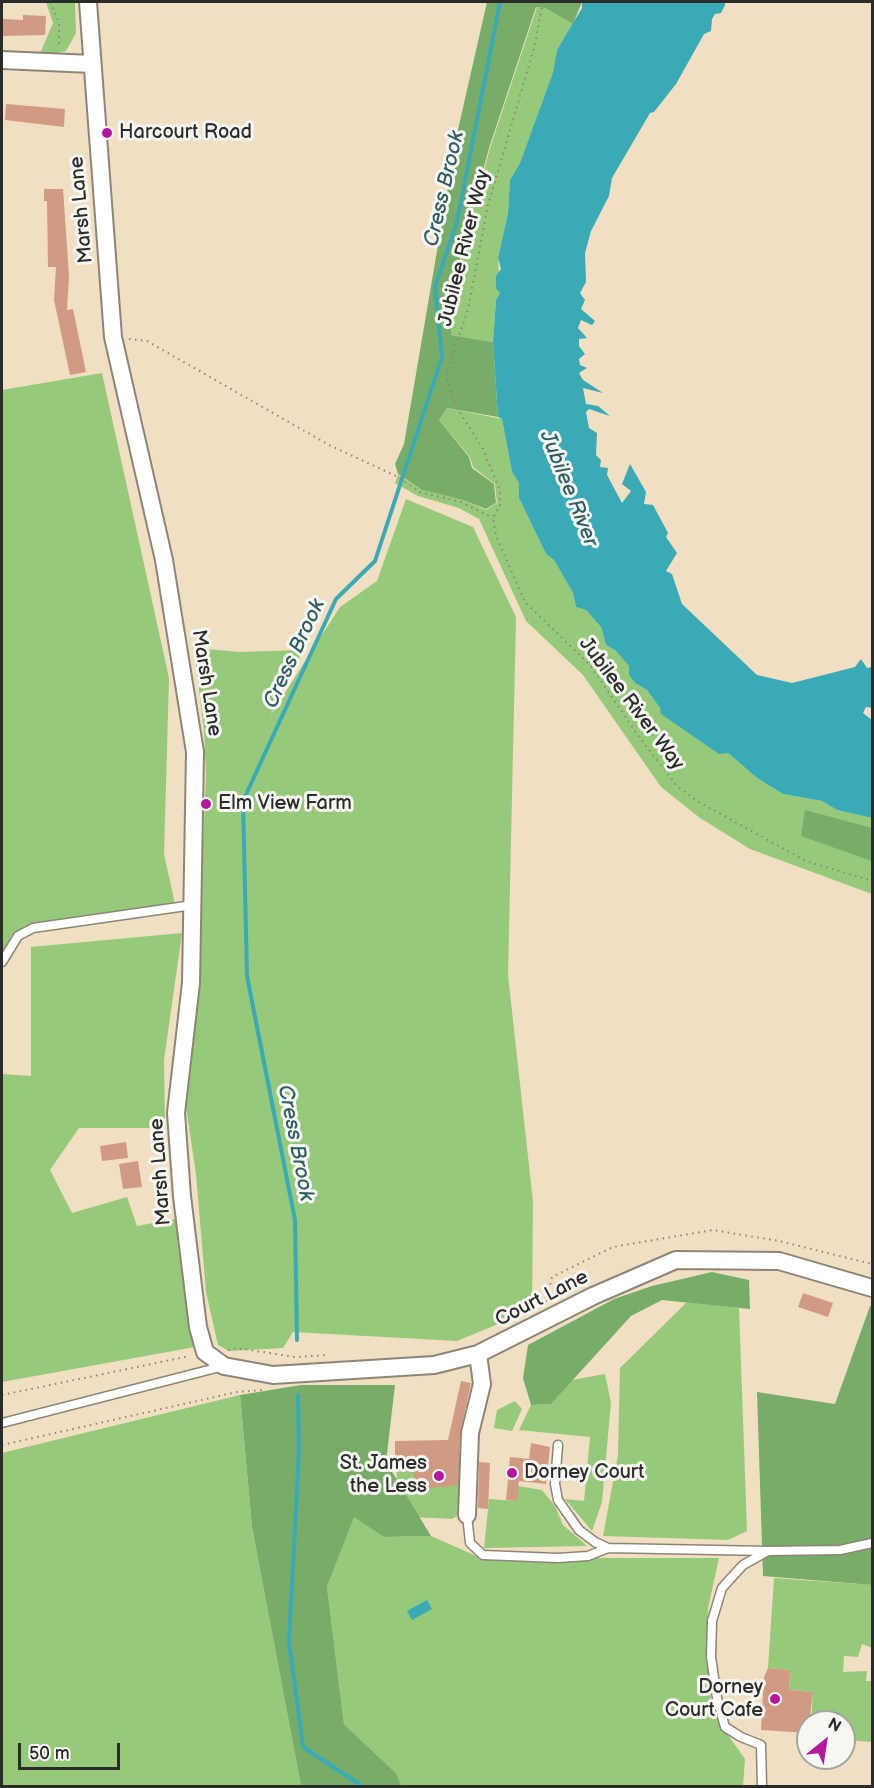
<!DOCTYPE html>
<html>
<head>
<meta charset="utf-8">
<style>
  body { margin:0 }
  #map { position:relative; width:874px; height:1788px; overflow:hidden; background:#f0dfc2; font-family:"Balsamiq Sans",sans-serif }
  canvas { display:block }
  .frame { position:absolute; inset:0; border:3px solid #2b2b2b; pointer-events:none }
  .north { position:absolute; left:796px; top:1710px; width:60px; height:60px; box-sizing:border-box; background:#f6f6f2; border:2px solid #a5a5a2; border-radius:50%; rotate:30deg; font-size:16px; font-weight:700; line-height:24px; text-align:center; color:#2b2b2b }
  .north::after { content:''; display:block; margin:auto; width:21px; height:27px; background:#b5179e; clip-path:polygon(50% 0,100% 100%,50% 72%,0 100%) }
  .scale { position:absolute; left:18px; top:1743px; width:102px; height:27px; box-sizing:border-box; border:3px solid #2b2b2b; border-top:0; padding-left:8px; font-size:18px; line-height:21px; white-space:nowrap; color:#2b2b2b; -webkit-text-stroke:4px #f6f6f2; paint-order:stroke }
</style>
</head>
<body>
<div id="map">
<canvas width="874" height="1788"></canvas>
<div class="frame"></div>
<div class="north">N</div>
<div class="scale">50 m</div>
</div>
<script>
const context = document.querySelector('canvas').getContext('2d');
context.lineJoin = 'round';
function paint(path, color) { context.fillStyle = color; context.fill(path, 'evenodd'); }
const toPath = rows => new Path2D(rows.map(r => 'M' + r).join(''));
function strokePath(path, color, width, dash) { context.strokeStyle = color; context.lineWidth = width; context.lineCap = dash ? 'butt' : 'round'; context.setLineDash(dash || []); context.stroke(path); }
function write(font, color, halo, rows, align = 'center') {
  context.font = font + ' "Balsamiq Sans",sans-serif'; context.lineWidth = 6; context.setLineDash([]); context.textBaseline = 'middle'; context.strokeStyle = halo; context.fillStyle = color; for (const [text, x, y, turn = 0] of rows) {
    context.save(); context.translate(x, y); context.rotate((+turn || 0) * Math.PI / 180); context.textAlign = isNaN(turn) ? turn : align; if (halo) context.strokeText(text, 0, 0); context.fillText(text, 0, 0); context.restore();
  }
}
paint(toPath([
  [46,2,75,2,76,33,66,51,39,56,53,23],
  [537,7,545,8,573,24,557,50,554,73,520,163,510,180,508,213,498,258,500,293,496,300,493,342,451,335,463,245,491,145],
  [102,373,169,678,164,854,175,904,22,930,2,957,2,390],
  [447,408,502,419,512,472,519,483,519,498,546,554,554,560,573,593,576,607,586,610,601,627,606,645,615,650,629,666,629,675,635,683,647,690,660,708,728,753,757,778,783,794,822,801,837,810,872,818,872,894,750,849,700,818,661,787,583,675,526,621,479,519,459,508,418,496,395,483,398,475,422,490,463,500,486,510,497,503,495,484,473,467,470,457,439,420],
  [406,499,473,527,516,617,508,975,533,1202,532,1310,457,1341,293,1332,283,1348,229,1351,218,1345,206,1292,196,1174,185,1100,199,934,206,775,204,731,194,648,240,652,303,650,270,716,340,607,377,581],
  [182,933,164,1060,165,1128,79,1128,50,1170,72,1213,127,1197,137,1226,180,1218,195,1347,2,1382,2,1074,31,1076,31,947],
  [687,1302,739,1308,747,1531,728,1540,603,1536,618,1455,620,1368],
  [605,1374,611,1403,609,1424,602,1502,592,1531,565,1499,584,1501,590,1437,519,1430,531,1405,551,1404,572,1380],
  [240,1395,252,1527,301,1786,2,1786,2,1453],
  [515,1401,522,1409,512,1431,494,1428,497,1410],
  [462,1459,464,1512,452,1519,393,1516,397,1472,395,1460],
  [518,1486,542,1490,555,1506,563,1525,587,1546,484,1548,489,1499,516,1501],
  [354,1516,384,1537,431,1536,481,1558,719,1558,708,1608,711,1711,745,1759,743,1786,401,1786,397,1774,344,1724,327,1587],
  [774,1578,872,1585,872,1648,862,1644,858,1657,844,1656,843,1672,867,1671,866,1681,872,1681,872,1742,844,1740,844,1722,811,1722,813,1692,789,1690,790,1670,768,1668]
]), '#96c979');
paint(toPath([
  [487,2,582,2,573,24,545,8,536,7,490,145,462,245,451,335,493,342,498,417,447,408,439,420,469,457,472,468,494,484,496,503,486,509,463,500,422,490,398,474,395,464,404,444,457,134],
  [805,810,872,828,872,861,801,836],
  [712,1272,749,1280,750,1309,662,1300,631,1316,551,1404,531,1405,523,1378,528,1345,614,1299,652,1286],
  [870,1306,872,1306,872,1585,763,1576,757,1392,835,1404],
  [301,1385,395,1385,386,1462,431,1536,384,1537,354,1517,327,1587,344,1724,397,1774,401,1786,301,1786,252,1527,240,1395]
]), '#78ad69');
paint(toPath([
  [582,2,725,2,725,5,721,13,715,14,712,19,711,31,704,34,676,84,654,112,650,113,612,178,609,196,591,231,585,253,586,282,580,293,585,300,581,309,595,321,592,325,581,320,578,328,587,338,579,339,579,346,585,354,579,359,580,365,587,368,579,373,583,380,603,393,583,388,586,404,598,406,610,416,589,409,586,412,589,428,597,433,596,455,601,460,600,467,608,468,607,475,622,503,631,491,622,484,630,464,646,492,644,504,653,505,668,533,666,537,677,553,666,571,672,574,682,604,757,675,792,683,855,667,861,659,867,668,872,667,872,708,866,707,863,713,872,720,872,818,837,810,822,801,783,794,757,778,728,753,719,754,661,714,660,708,647,690,635,683,629,675,629,666,615,650,606,645,601,627,586,610,576,607,573,593,554,560,546,554,519,498,519,483,512,472,502,419,498,417,493,342,496,300,500,293,496,288,496,276,501,269,498,258,508,213,510,180,520,163,553,73,557,50,582,8],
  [427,1600,432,1609,412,1620,407,1611]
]), '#3aaab7');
strokePath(toPath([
  [297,1340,295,1220,247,976,243,801,336,599,375,561,442,357,435,287,457,222,500,2],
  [298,1395,299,1451,289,1642,303,1747,362,1786]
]), '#3aaab7', 4);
paint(toPath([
  [23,15,46,16,45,35,2,36,2,19,23,20],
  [6,104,65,109,64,127,5,120],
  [44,189,63,189,69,276,67,310,73,309,86,372,70,375,54,300,56,267,48,267,47,201,44,201],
  [126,1142,128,1158,102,1161,100,1146],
  [138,1161,142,1187,123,1189,119,1164],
  [803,1293,833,1303,828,1317,798,1307],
  [461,1381,471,1383,460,1432,458,1485,415,1490,412,1460,395,1460,395,1441,448,1440],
  [531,1443,550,1447,546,1484,519,1481,517,1501,506,1500,510,1457,529,1459],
  [479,1462,490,1463,488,1509,478,1508],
  [768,1668,790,1670,789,1690,813,1692,808,1733,761,1730,764,1677]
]), '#d19a82');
const lane = toPath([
  [2,962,18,936,33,928,193,905],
  [2,1423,224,1366],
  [558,1445,555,1484,558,1500,579,1530,595,1542,608,1548,768,1551],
  [467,1515,470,1543,483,1555,558,1558,588,1556,608,1548],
  [762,1786,761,1745,741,1737,725,1727,717,1698,711,1657,712,1621,722,1588,743,1565,768,1551,840,1550,872,1543]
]);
const street = toPath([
  [88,2,113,337,164,560,195,752,191,983,176,1113,182,1196,198,1327,205,1352,224,1366,273,1375,434,1365,478,1354,593,1296,676,1260,779,1261,872,1288],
  [2,60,92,64],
  [467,1515,470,1433,482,1384,478,1354]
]);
strokePath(lane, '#8e8576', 11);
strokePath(street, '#8e8576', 20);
strokePath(toPath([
  [50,2,59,23,59,48],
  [543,2,534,48,488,205,468,309,446,376,456,406,483,449,500,490,500,505,493,518,496,536,525,602,590,665,637,734,677,786,697,801,806,861,872,881],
  [129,339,147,341,329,445,398,477,420,492,461,502,493,518],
  [546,1302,552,1277,613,1247,713,1230,779,1241,872,1264],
  [228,1350,237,1348,295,1357,329,1355],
  [2,1395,190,1356],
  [2,1445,237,1392,263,1390]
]), '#8e8576', 2, [1.5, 4.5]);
strokePath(lane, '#fff', 8);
strokePath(street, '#fff', 16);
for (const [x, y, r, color] of [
  [107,133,6,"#b5179e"],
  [206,804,6,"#b5179e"],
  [512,1473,6,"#b5179e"],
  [439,1476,6,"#b5179e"],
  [775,1699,6,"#b5179e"]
]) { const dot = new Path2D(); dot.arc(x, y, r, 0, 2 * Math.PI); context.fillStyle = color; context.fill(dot); strokePath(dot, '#f6f6f2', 2); }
write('20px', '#2b2b2b', '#f6f6f2', [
  ["Harcourt Road",119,133],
  ["Elm View Farm",218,804],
  ["St. James",427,1464,"right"],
  ["the Less",427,1487,"right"],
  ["Dorney Court",524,1473],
  ["Dorney",763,1688,"right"],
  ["Court Cafe",763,1711,"right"]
], 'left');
write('20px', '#2b2b2b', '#f6f6f2', [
  ["Marsh Lane",82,210,-95],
  ["Jubilee River Way",465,248,-76],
  ["Marsh Lane",206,683,81],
  ["Jubilee River Way",631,704,53],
  ["Marsh Lane",161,1172,-94],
  ["Court Lane",542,1299,-27]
]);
write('italic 21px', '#315e63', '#f6f6f2', [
  ["Cress Brook",445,189,-77],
  ["Jubilee River",568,489,68],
  ["Cress Brook",295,654,-65],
  ["Cress Brook",295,1143,79]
]);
</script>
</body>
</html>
